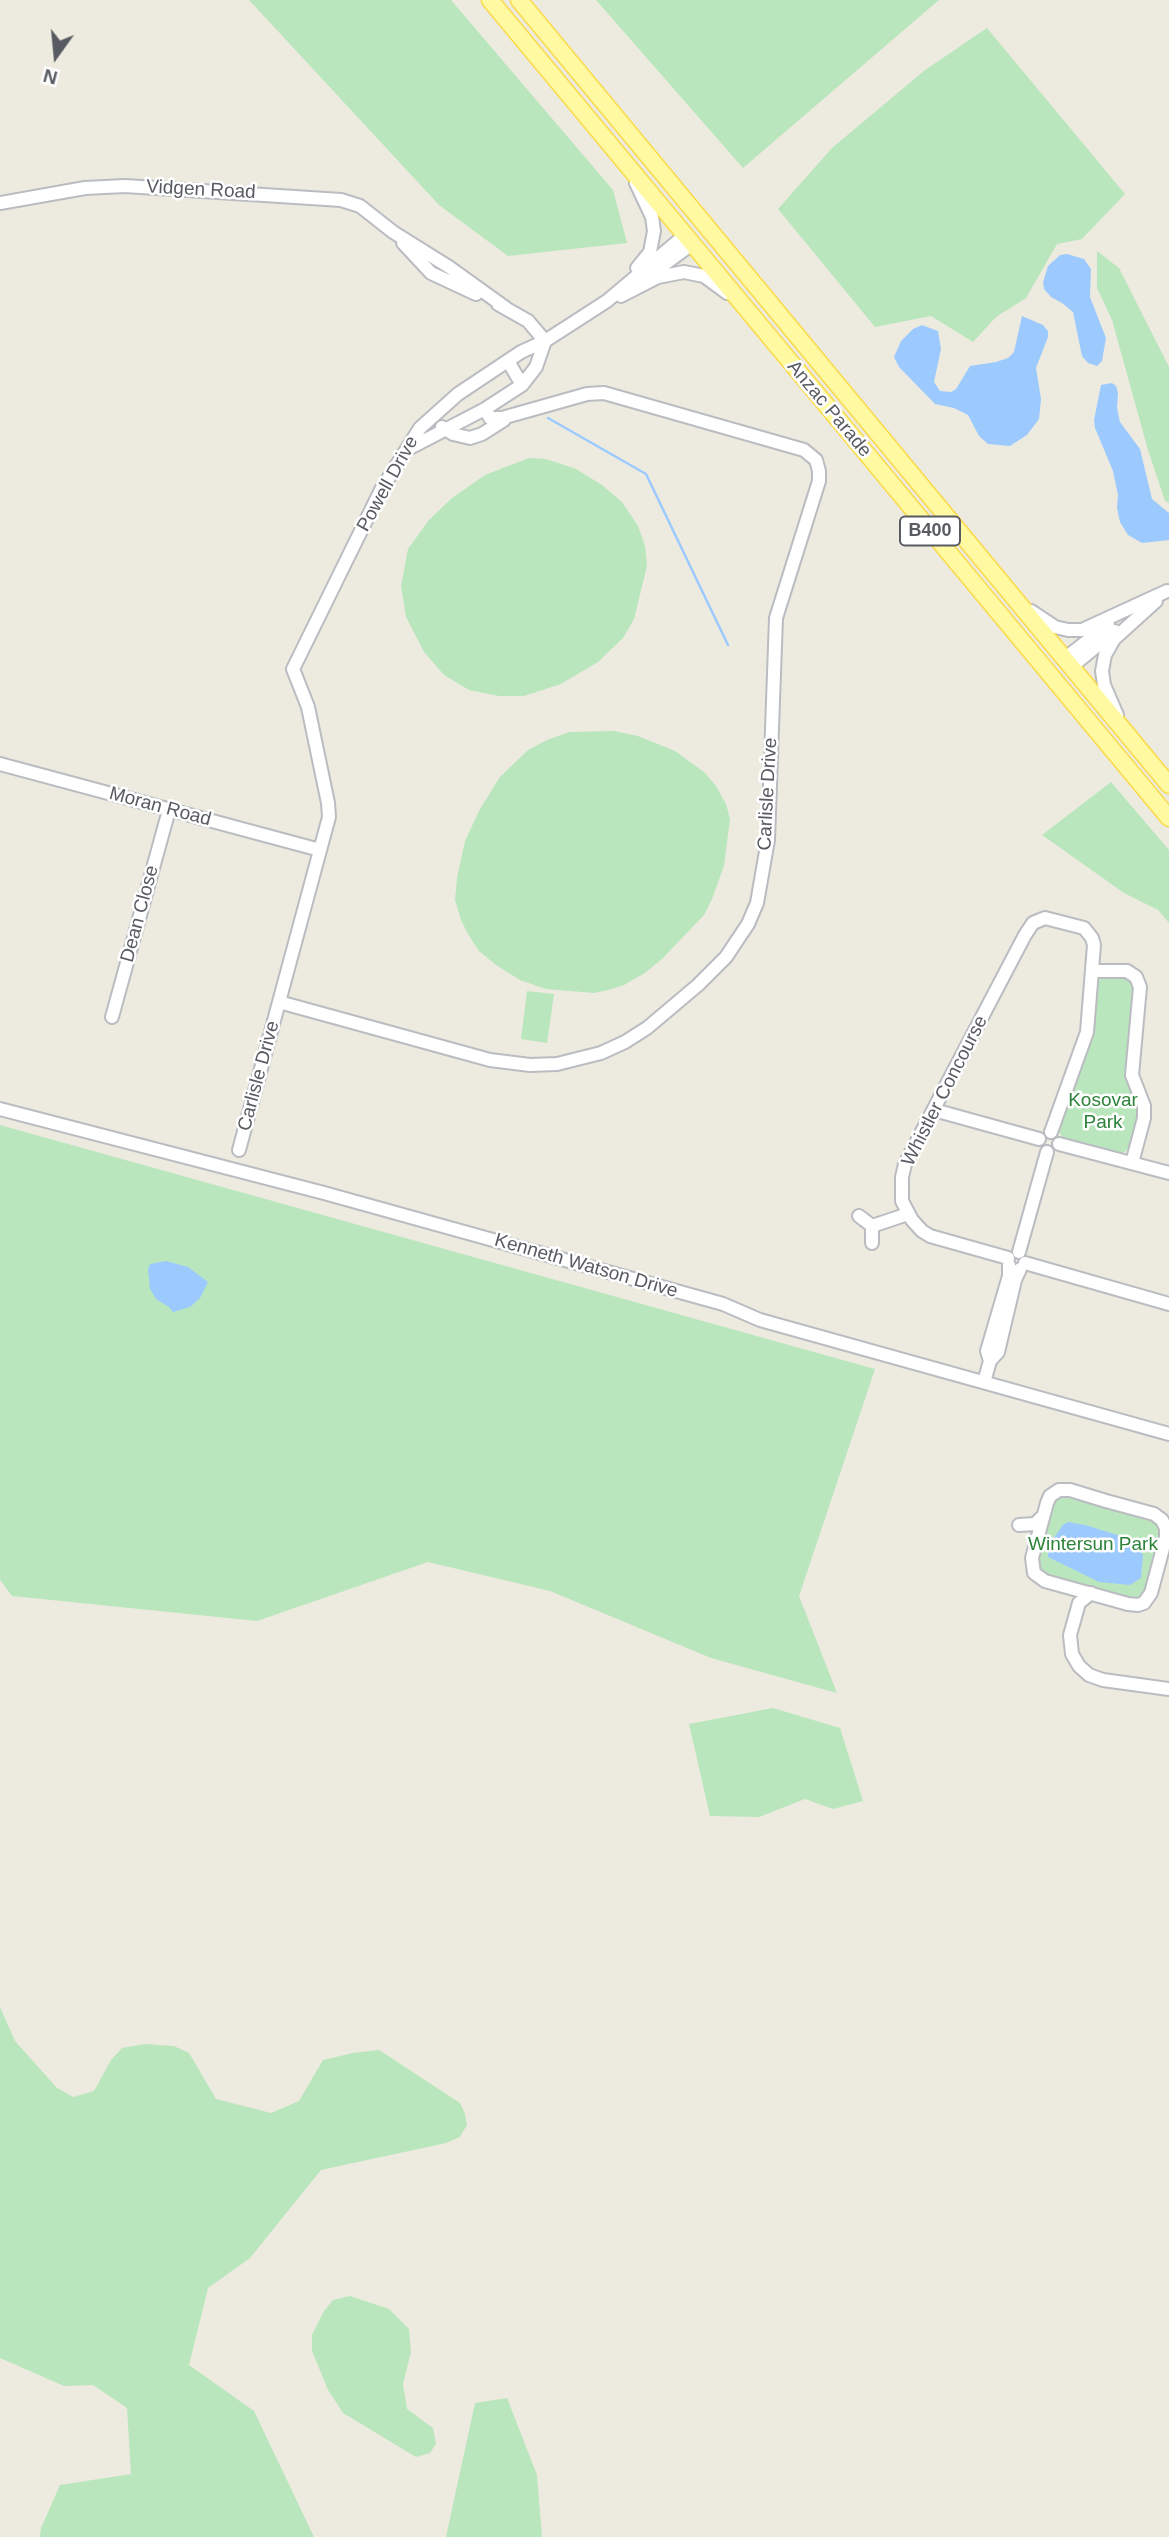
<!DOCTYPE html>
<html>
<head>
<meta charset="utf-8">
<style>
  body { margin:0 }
  #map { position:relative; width:1169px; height:2537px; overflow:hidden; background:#edebdf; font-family:Helvetica,sans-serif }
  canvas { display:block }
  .north { position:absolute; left:21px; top:21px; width:70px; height:70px; -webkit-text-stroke:5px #fff; paint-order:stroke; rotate:195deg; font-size:19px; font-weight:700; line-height:28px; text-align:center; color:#585b61 }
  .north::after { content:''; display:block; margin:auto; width:24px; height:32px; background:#585b61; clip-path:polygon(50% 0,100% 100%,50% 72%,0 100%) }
</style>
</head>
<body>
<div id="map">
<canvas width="1169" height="2537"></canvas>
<div class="north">N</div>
</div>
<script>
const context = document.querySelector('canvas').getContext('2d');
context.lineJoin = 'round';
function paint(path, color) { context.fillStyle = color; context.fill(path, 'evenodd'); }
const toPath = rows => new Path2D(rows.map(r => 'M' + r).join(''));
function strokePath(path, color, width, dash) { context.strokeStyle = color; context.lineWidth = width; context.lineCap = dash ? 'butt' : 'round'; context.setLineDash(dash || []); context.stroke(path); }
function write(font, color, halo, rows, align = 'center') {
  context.font = font + ' Helvetica,sans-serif'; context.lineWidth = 5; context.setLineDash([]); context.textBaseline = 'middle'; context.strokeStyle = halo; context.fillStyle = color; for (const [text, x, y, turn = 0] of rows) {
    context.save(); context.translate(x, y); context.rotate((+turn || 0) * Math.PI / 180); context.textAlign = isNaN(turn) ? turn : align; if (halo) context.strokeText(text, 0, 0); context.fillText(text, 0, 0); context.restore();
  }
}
paint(toPath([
  [249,0,451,0,613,190,627,243,508,256,439,205],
  [596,0,939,0,743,168],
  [987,28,1125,194,1082,239,1057,244,1026,298,996,317,973,342,931,316,875,327,778,209,832,148,925,70],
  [1097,251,1119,268,1169,367,1169,503,1165,501,1148,450,1112,320,1097,288],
  [529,458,546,459,576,469,602,485,622,502,638,526,645,546,647,566,634,619,623,638,598,662,561,684,524,696,499,696,469,690,444,675,424,652,406,617,401,586,408,549,429,520,452,498,485,475],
  [614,731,638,736,675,751,704,772,716,786,726,804,730,819,724,866,712,899,704,915,663,958,645,973,624,985,609,990,594,993,546,989,520,980,496,965,479,951,468,934,461,920,455,900,457,878,465,841,480,809,500,777,528,750,547,740,569,732],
  [1111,782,1169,850,1169,923,1158,910,1124,893,1042,835],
  [1107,975,1123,975,1135,986,1133,1088,1140,1116,1132,1146,1119,1156,1065,1141,1058,1130,1087,1048,1098,981],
  [527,991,554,994,547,1043,521,1039],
  [0,1125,875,1369,799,1596,837,1693,711,1658,550,1591,428,1562,257,1621,12,1596,0,1580],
  [1067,1494,1155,1520,1162,1533,1145,1591,1141,1597,1134,1600,1039,1573,1036,1559,1052,1502,1056,1496],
  [773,1708,840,1728,863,1801,833,1809,805,1799,759,1817,710,1816,689,1724],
  [0,2007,15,2041,57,2088,73,2097,94,2091,111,2060,122,2048,145,2044,174,2046,189,2053,216,2099,271,2113,299,2101,323,2060,353,2053,379,2050,460,2103,465,2114,467,2125,460,2137,446,2143,321,2170,250,2258,208,2288,189,2365,254,2411,314,2537,40,2537,41,2528,60,2485,131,2474,127,2408,93,2385,64,2386,0,2358],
  [350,2296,389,2309,409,2329,411,2352,403,2384,407,2409,433,2428,436,2444,430,2453,416,2457,343,2413,328,2390,312,2351,312,2335,324,2311,333,2300],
  [507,2398,537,2475,542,2537,446,2537,475,2403]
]), '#b9e6bd');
paint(toPath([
  [1067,254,1084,259,1091,269,1090,297,1106,338,1102,361,1097,366,1088,363,1082,356,1073,312,1062,303,1051,297,1044,289,1043,282,1048,266,1060,255],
  [1022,316,1043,325,1048,331,1048,337,1036,368,1041,399,1039,419,1027,435,1010,446,988,444,979,436,968,415,954,408,935,404,899,367,894,357,901,341,913,329,922,325,938,331,941,349,934,382,940,391,951,392,956,389,970,366,996,362,1008,358,1014,352],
  [1112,383,1116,386,1118,393,1117,408,1120,422,1140,449,1152,499,1169,513,1169,540,1142,543,1128,535,1120,522,1117,508,1118,495,1113,471,1095,428,1094,420,1101,385],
  [166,1261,188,1267,208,1282,200,1298,190,1307,173,1312,169,1307,156,1299,150,1289,148,1269,150,1264],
  [1068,1522,1085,1525,1134,1540,1143,1555,1141,1578,1130,1585,1099,1582,1048,1557,1048,1546,1063,1525]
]), '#9ccaff');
strokePath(toPath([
  [548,418,646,474,728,645]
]), '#9ccaff', 2.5);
const minor = toPath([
  [636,183,652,217,654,231,650,252,637,268],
  [0,203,85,188,125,186,341,200,360,206,393,232,449,267,506,308],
  [403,243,431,273,476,294],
  [650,275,692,244],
  [621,296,658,277,684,272,704,276,727,293],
  [498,304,528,321,545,341],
  [508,361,522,385],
  [442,427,453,434,470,438,482,434,504,420],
  [408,449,485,409,522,385,536,367,545,341],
  [1031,611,1055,627,1068,630,1082,630,1167,591],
  [1064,659,1108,625],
  [1071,667,1115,631],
  [1117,715,1104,685,1102,671,1105,655,1114,639,1156,601],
  [0,764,320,850],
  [1092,971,1127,971,1136,977,1140,987,1132,1075,1144,1106,1144,1118,1132,1163],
  [279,1002,490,1060,530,1065,557,1064,601,1053,625,1042,647,1028,698,985,726,957,748,924,757,903,768,840,776,618,819,481,819,471,816,460,804,450,604,393,587,394,502,418,490,418,485,409],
  [112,1017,169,810],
  [0,1109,324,1193,723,1304,760,1320,1169,1434],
  [934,1110,1039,1139],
  [1059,1144,1169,1173],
  [239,1150,329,817,328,803,308,707,293,669,381,490,420,428,458,394,521,352,545,341,607,301,685,235],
  [859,1216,872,1226,872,1243],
  [872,1226,908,1214],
  [1019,1252,1047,1152],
  [1008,1258,930,1236,922,1231,912,1220,902,1201,902,1177,905,1164,916,1143,1025,935,1033,923,1045,918,1084,928,1092,938,1094,945,1087,1032,1051,1132],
  [1025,1263,1169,1304],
  [990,1361,987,1351,1009,1276,1009,1265],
  [984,1382,990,1361,998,1352,1015,1280,1020,1269],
  [1059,1490,1070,1490,1106,1501,1154,1514,1162,1520,1166,1528,1166,1537,1151,1593,1144,1603,1138,1605,1128,1604,1045,1581,1034,1573,1032,1558,1047,1503,1050,1496,1059,1490],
  [1019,1525,1035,1524,1043,1516],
  [1091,1593,1079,1603,1070,1635,1072,1654,1079,1666,1089,1675,1103,1680,1169,1689]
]);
const major = toPath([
  [490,0,1169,818],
  [519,0,1169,785]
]);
strokePath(minor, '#babcc2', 16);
strokePath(major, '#fada4a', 19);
strokePath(minor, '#fff', 12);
strokePath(major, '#fff9a1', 16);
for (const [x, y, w] of [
  [930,531,60]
]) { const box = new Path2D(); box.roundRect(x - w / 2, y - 14.5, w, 29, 5); context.fillStyle = '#fff'; context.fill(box); strokePath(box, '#585b61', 2); }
write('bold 18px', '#585b61', null, [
  ["B400",930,531]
]);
write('19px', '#585b61', '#fff', [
  ["Vidgen Road",201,190,3],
  ["Anzac Parade",829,409,50],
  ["Powell Drive",388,484,-61],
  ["Carlisle Drive",768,794,-87],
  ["Moran Road",160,807,15],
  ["Dean Close",140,914,-75],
  ["Carlisle Drive",259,1076,-75],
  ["Whistler Concourse",945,1091,-63],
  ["Kenneth Watson Drive",586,1266,16]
]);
write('19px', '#2e833b', '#fff', [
  ["Kosovar",1103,1101],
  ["Park",1103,1123],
  ["Wintersun Park",1093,1545]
]);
</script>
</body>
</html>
